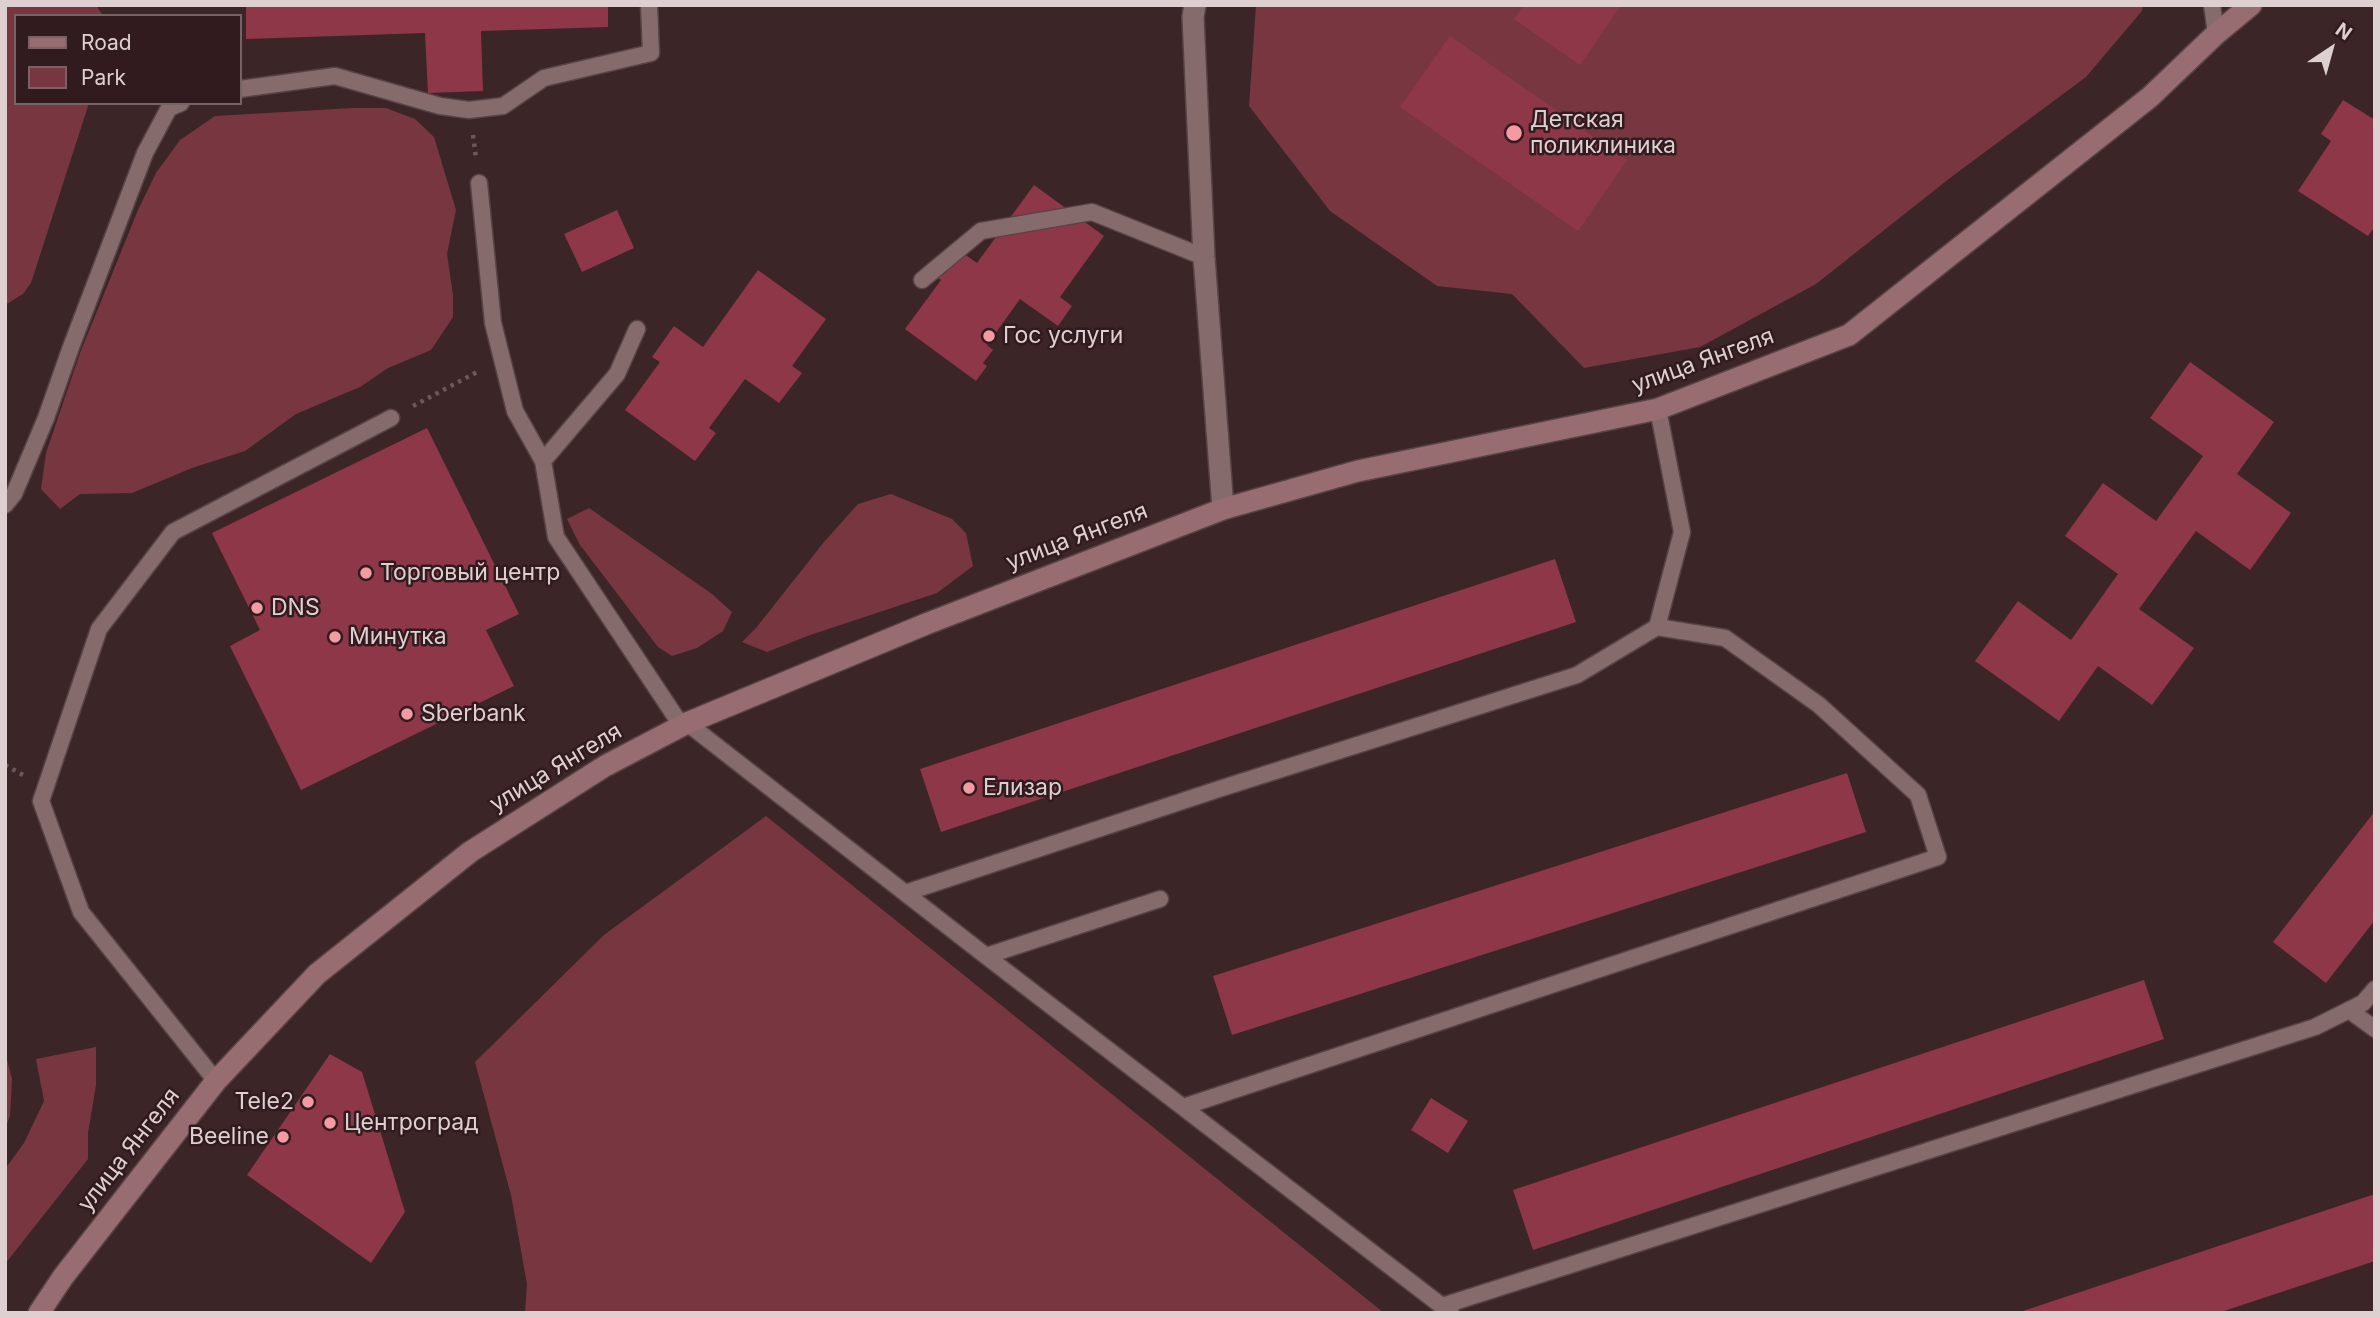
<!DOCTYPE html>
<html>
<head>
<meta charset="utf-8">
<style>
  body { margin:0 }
  #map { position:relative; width:2380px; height:1318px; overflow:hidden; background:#3c2527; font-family:Inter,sans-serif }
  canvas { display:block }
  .frame { position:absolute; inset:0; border:7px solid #decfd0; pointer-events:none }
  .legend { position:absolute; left:14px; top:14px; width:228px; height:91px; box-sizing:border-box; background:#311b1e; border:2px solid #766365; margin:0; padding:9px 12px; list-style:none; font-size:21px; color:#decfd0 }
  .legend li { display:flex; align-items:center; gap:14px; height:35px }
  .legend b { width:35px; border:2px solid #766365 }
  .north { position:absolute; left:2296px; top:14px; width:70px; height:70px; -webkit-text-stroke:5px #311b1e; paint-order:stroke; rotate:36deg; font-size:19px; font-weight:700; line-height:28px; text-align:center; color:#decfd0 }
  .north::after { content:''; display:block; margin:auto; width:24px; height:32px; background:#decfd0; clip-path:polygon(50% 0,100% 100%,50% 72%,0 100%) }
</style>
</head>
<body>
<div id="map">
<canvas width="2380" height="1318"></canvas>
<div class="frame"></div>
<ul class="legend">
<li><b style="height:9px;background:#986d72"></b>Road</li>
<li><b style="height:19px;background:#783641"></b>Park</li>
</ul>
<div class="north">N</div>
</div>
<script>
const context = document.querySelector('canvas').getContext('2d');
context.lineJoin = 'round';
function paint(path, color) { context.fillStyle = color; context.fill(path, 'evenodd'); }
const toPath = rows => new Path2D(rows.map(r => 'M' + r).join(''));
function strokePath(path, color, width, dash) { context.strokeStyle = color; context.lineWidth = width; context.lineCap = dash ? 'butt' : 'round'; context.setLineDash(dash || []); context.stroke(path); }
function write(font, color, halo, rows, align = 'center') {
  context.font = font + ' Inter,sans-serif'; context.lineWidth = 5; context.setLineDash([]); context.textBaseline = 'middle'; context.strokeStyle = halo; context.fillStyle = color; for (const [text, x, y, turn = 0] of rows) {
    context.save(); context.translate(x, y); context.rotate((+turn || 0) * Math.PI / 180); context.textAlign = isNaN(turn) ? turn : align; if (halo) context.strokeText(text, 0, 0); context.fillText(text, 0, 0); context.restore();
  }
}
paint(toPath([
  [5,5,96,5,103,16,16,16,16,103,89,103,31,283,23,294,5,305],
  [1256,5,2143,5,2142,11,2086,77,1950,178,1816,284,1700,347,1584,368,1512,294,1437,286,1330,211,1249,106],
  [353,108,386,108,415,119,434,137,456,210,447,254,453,295,453,317,431,350,388,368,360,387,296,414,245,451,192,468,132,493,80,494,60,509,41,489,46,453,80,353,138,210,156,173,180,140,215,116],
  [891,494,952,519,966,533,973,566,937,593,810,635,767,652,742,642,756,628,824,542,858,504],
  [589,508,712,594,732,612,723,631,697,648,672,656,658,647,580,545,567,519],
  [766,816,1384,1313,525,1313,527,1284,511,1195,475,1062,604,935],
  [96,1047,96,1085,88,1133,88,1159,5,1264,5,1169,24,1143,44,1101,36,1059],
  [5,1052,12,1079,10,1116,5,1129]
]), '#783641');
paint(toPath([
  [246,5,608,5,608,27,481,31,483,91,428,93,425,33,246,39],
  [1524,5,1621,5,1580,65,1514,19],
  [1450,36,1627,160,1578,231,1400,107],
  [2343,100,2375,120,2375,226,2368,236,2298,191,2331,141,2321,134],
  [1034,185,1104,236,1060,297,1072,306,1058,326,1020,299,987,345,993,350,983,363,987,366,976,381,905,329,941,280,929,272,950,244,977,263],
  [617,210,634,248,582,272,564,234],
  [758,270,826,319,792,366,802,373,779,403,745,379,709,428,716,433,695,461,625,410,660,362,652,357,674,326,703,347],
  [2190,362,2274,422,2237,474,2291,513,2250,570,2196,531,2139,609,2194,648,2152,705,2098,666,2059,721,1975,661,2018,601,2071,640,2118,574,2065,536,2103,483,2156,521,2203,456,2150,418],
  [427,428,519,614,486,630,514,686,301,790,230,646,260,630,212,533],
  [1555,559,1576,622,941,832,920,769],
  [1847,773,1866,832,1232,1035,1213,976],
  [2375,811,2375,920,2326,983,2273,942],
  [2144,980,2164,1039,1533,1250,1513,1190],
  [330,1054,362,1072,405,1212,371,1263,247,1175],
  [1431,1098,1468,1121,1448,1153,1411,1130],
  [2375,1194,2375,1261,2218,1313,2017,1313]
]), '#8e3748');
const lane = toPath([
  [2212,5,2216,34],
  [240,89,335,76,440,106,469,110,503,106,544,78,651,53,649,5],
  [479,183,493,323,515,411,543,461],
  [922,280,981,231,1092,212,1204,257],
  [637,329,617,374,543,461,556,537,677,719,687,723,986,956,1451,1313],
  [5,505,14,494,46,418,71,347,145,153,169,108,181,103],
  [1657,627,1682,532,1658,409],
  [905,893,1219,789,1577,675,1657,627,1725,638,1819,705,1918,795,1938,857,1183,1107],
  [986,956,1160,899],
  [2349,1010,2375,1029],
  [216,1081,81,912,41,801,99,629,173,532,391,418],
  [1442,1306,2315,1027,2363,1003,2375,989]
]);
const street = toPath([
  [1195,5,1193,17,1204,257,1223,509]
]);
const secondary = toPath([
  [39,1313,63,1277,216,1081,317,974,470,852,605,766,687,723,926,624,1223,509,1358,471,1658,409,1849,335,2150,97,2216,34,2251,5]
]);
strokePath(lane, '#574346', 19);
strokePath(street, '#574346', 24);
strokePath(secondary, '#574346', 24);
strokePath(toPath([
  [473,135,476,158],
  [413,406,479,371],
  [5,765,23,775]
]), '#6d585a', 4.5, [3.5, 5]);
strokePath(lane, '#866b6d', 16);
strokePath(street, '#866b6d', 21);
strokePath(secondary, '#986d72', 21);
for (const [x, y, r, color] of [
  [1514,133,9,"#f49aa5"],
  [989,336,7,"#f49aa5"],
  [366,573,7,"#f49aa5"],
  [257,608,7,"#f49aa5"],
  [335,637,7,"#f49aa5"],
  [407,714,7,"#f49aa5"],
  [969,788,7,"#f49aa5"],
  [308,1102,7,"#f49aa5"],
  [330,1123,7,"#f49aa5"],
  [283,1137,7,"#f49aa5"]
]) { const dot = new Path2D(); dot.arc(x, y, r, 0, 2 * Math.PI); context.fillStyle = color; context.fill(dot); strokePath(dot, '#311b1e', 2.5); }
write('23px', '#decfd0', '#311b1e', [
  ["Детская",1530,120],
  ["поликлиника",1530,146],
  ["Гос услуги",1003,336],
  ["Торговый центр",380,573],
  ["DNS",271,608],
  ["Минутка",349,637],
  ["Sberbank",421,714],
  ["Елизар",983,788],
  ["Tele2",294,1102,"right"],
  ["Центроград",344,1123],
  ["Beeline",269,1137,"right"]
], 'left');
write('23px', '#decfd0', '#311b1e', [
  ["улица Янгеля",1703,361,-20],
  ["улица Янгеля",1077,537,-21],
  ["улица Янгеля",556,768,-31],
  ["улица Янгеля",129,1150,-52]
]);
</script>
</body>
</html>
